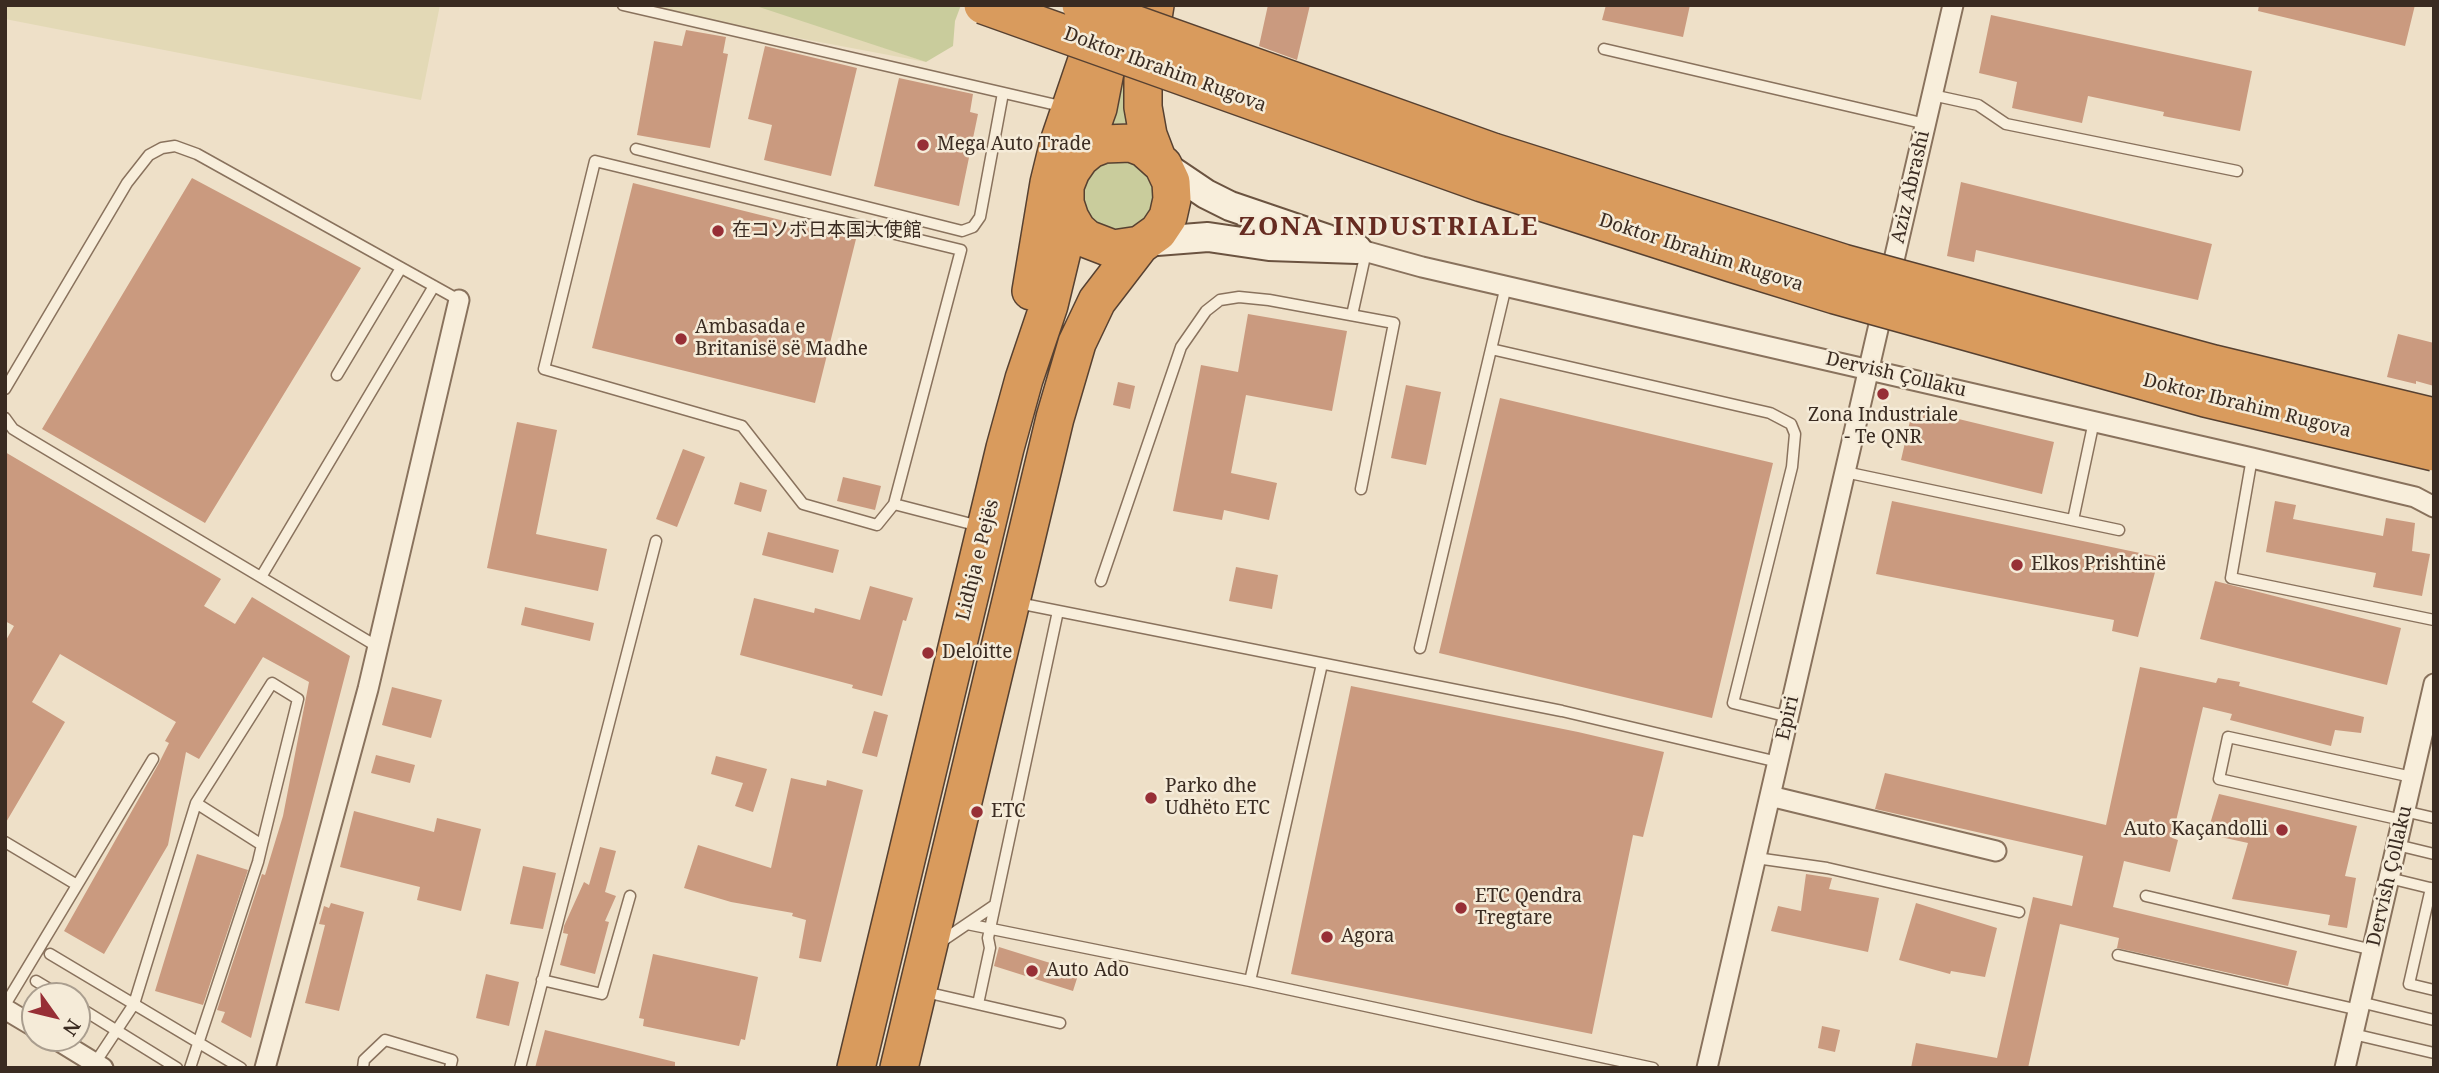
<!DOCTYPE html>
<html>
<head>
<meta charset="utf-8">
<style>
  body { margin:0 }
  #map { position:relative; width:2439px; height:1073px; overflow:hidden; background:#eee0c8; font-family:"Noto Serif",serif }
  canvas { display:block }
  .frame { position:absolute; inset:0; border:7px solid #3a2b21; pointer-events:none }
  .north { position:absolute; left:21px; top:982px; width:70px; height:70px; box-sizing:border-box; background:#f5ebd8; border:2px solid #aa9e8f; border-radius:50%; rotate:124deg; font-size:19px; font-weight:700; line-height:28px; text-align:center; color:#3a2b21 }
  .north::after { content:''; display:block; margin:auto; width:24px; height:32px; background:#972f36; clip-path:polygon(50% 0,100% 100%,50% 72%,0 100%) }
</style>
</head>
<body>
<div id="map">
<canvas width="2439" height="1073"></canvas>
<div class="frame"></div>
<div class="north">N</div>
</div>
<script>
const context = document.querySelector('canvas').getContext('2d');
context.lineJoin = 'round';
function paint(path, color) { context.fillStyle = color; context.fill(path, 'evenodd'); }
const toPath = rows => new Path2D(rows.map(r => 'M' + r).join(''));
function strokePath(path, color, width, dash) { context.strokeStyle = color; context.lineWidth = width; context.lineCap = dash ? 'butt' : 'round'; context.setLineDash(dash || []); context.stroke(path); }
function write(font, color, halo, rows, align = 'center') {
  context.font = font + ' "Noto Serif","Noto Sans SC","Noto Sans JP",serif'; context.lineWidth = 5; context.setLineDash([]); context.textBaseline = 'middle'; context.strokeStyle = halo; context.fillStyle = color; for (const [text, x, y, turn = 0] of rows) {
    context.save(); context.translate(x, y); context.rotate((+turn || 0) * Math.PI / 180); context.textAlign = isNaN(turn) ? turn : align; if (halo) context.strokeText(text, 0, 0); context.fillText(text, 0, 0); context.restore();
  }
}
paint(toPath([
  [5,5,440,5,421,100,5,19],
  [622,5,760,5,926,62]
]), '#e3d9b6');
paint(toPath([
  [753,5,961,5,955,21,953,46,926,62],
  [1128,5,1130,123,1102,125],
  [1135,160,1153,177,1156,203,1143,224,1119,233,1096,225,1082,205,1083,181,1099,162]
]), '#c9cc9c');
paint(toPath([
  [1268,5,1310,5,1297,60,1259,46],
  [1606,5,1690,5,1683,37,1602,20],
  [2259,5,2415,5,2405,46,2258,11],
  [1991,15,2252,71,2240,131,2163,116,2164,112,2088,96,2082,123,2012,108,2017,82,1979,73],
  [686,30,726,37,723,53,728,54,710,148,637,135,654,41,682,46],
  [765,46,857,68,831,176,764,160,772,125,748,119],
  [899,78,973,94,970,112,978,114,959,206,874,186],
  [192,178,361,268,205,523,42,429],
  [1961,182,2212,244,2198,300,1976,250,1974,262,1947,256],
  [633,183,856,239,815,403,592,348],
  [1248,314,1347,331,1332,411,1246,395,1231,473,1277,483,1269,520,1224,510,1222,520,1173,511,1201,365,1238,372],
  [2398,334,2434,343,2434,386,2416,381,2416,384,2387,377],
  [1118,382,1135,386,1130,409,1113,405],
  [1406,385,1441,392,1426,465,1391,458],
  [1500,398,1773,463,1712,718,1439,653],
  [1913,408,2054,442,2042,494,1901,460],
  [517,422,557,430,536,534,607,549,598,591,487,568],
  [683,449,705,457,677,527,656,519],
  [5,452,221,579,204,606,235,624,252,597,350,656,251,1038,221,1022,225,1012,217,1010,262,874,265,875,283,816,309,682,263,657,199,759,186,752,168,845,104,954,64,931,159,763,169,743,165,741,176,722,60,654,32,702,65,722,5,824,5,642,14,626,5,621],
  [843,477,881,486,875,510,837,501],
  [740,482,767,490,761,512,734,504],
  [1892,501,2159,557,2138,637,2112,631,2114,620,1876,574],
  [2275,501,2296,505,2293,519,2383,536,2386,518,2415,523,2412,551,2430,554,2422,596,2373,587,2376,573,2266,552],
  [768,532,839,550,833,573,762,555],
  [1236,567,1278,575,1272,609,1229,601],
  [2215,581,2401,628,2387,685,2200,639],
  [870,586,913,598,906,621,903,620,882,696,852,688,853,685,740,655,754,598,814,613,815,608,860,620],
  [525,607,594,623,590,641,521,625],
  [2140,667,2216,683,2218,678,2240,682,2239,686,2364,717,2361,733,2335,730,2331,746,2230,720,2232,714,2203,707,2172,838,2178,840,2170,872,2124,861,2113,907,2297,951,2288,986,2117,948,2119,938,2060,924,2028,1068,1911,1068,1916,1043,1997,1058,2033,897,2072,906,2083,856,1875,809,1885,773,2106,825],
  [1351,686,1578,732,1664,752,1643,837,1633,835,1592,1034,1291,974],
  [392,687,442,700,431,738,382,725],
  [874,711,888,715,877,757,862,753],
  [376,755,415,765,410,783,371,773],
  [716,756,767,769,753,812,735,806,743,783,711,774],
  [791,778,826,786,827,780,863,790,821,962,799,958,806,920,792,916,793,913,731,902,684,888,698,845,771,868],
  [2219,794,2357,826,2345,876,2356,878,2347,928,2328,925,2330,915,2232,899,2248,843,2207,834],
  [354,811,434,832,437,818,481,829,461,911,417,900,420,887,340,867],
  [600,847,616,851,605,892,616,896,605,921,609,922,595,974,560,965,568,934,563,933,564,926,584,882,589,885],
  [197,854,248,870,203,1005,155,991],
  [523,866,556,873,543,929,510,924],
  [1806,874,1832,878,1829,889,1879,898,1868,952,1771,931,1778,906,1801,911],
  [331,903,364,912,339,1011,305,1003,325,925,319,924,324,906,329,908],
  [1916,903,1997,928,1985,977,1951,971,1950,974,1899,960],
  [999,947,1079,972,1073,991,994,966],
  [653,954,758,977,745,1040,741,1039,739,1046,643,1026,644,1019,639,1018],
  [486,974,519,982,509,1026,476,1018],
  [1822,1026,1840,1030,1835,1052,1818,1048],
  [545,1030,675,1062,675,1068,535,1068]
]), '#ca9a7f');
const lane = toPath([
  [623,5,1065,107],
  [1604,49,1926,124],
  [1932,95,1978,105,2006,124,2237,171],
  [636,149,962,231,973,227,980,217,1003,93],
  [1352,315,1366,252],
  [1491,349,1770,413,1791,424,1795,434,1792,467,1733,703,1789,717],
  [337,375,401,268],
  [5,389,127,183,149,155,162,148,175,146,197,154,459,300],
  [5,418,13,429,26,437,378,647],
  [2252,458,2231,578,2434,620],
  [1845,472,2119,530],
  [894,504,961,250,595,161,544,369,742,426,803,504,877,525,894,504,979,526],
  [2073,520,2094,421],
  [261,577,434,286],
  [1101,581,1181,347,1206,311,1220,300,1239,297,1269,300,1394,323,1361,489],
  [1018,603,1562,711,1778,762],
  [1420,648,1506,286],
  [2404,811,2434,818],
  [2402,820,2219,779,2228,737,2412,777],
  [5,842,77,885],
  [2397,845,2434,854],
  [1756,858,1827,868,2019,912],
  [2389,878,2434,889],
  [2431,888,2409,984,2434,990],
  [2146,896,2373,950],
  [967,924,995,905],
  [939,943,967,924,1250,981,1653,1068],
  [50,954,241,1068],
  [2118,955,2359,1010],
  [542,980,602,994,630,896],
  [36,981,61,996],
  [1250,981,1322,664],
  [925,992,1060,1023],
  [2360,1002,2434,1020],
  [978,1004,990,948,988,938,1058,611],
  [5,1005,153,759],
  [77,1006,177,1068],
  [2353,1034,2434,1053],
  [95,1063,134,1004,196,803],
  [190,1068,258,862,262,845,298,699,272,683,196,803,262,845],
  [363,1068,364,1060,385,1040,452,1060,450,1068],
  [520,1068,656,541]
]);
const street = toPath([
  [1357,249,1422,267,2252,458,2415,497,2434,507],
  [1770,796,1996,851],
  [5,1009,35,1027],
  [54,1038,103,1068],
  [265,1068,368,689,459,300],
  [1707,1068,1953,5],
  [2345,1068,2434,684]
]);
const secondary = toPath([
  [1163,165,1206,194,1230,206,1327,239],
  [1144,242,1208,237,1269,246,1357,249]
]);
const highway = toPath([
  [1155,5,1143,80,1143,107,1148,135,1156,156],
  [1109,51,1098,108,1080,158,1071,171,1065,186,1065,203,1070,218,1077,230,1087,239,1113,249,1140,245],
  [1031,291,1049,183,1059,142,1103,13],
  [856,1068,1005,448,1024,379,1049,305,1070,218],
  [899,1068,1055,418,1077,343,1097,301,1140,245,1158,232,1168,217,1172,199,1171,182,1163,165,1144,148,1131,143,1104,144,1091,149,1080,158]
]);
strokePath(lane, '#89725d', 13);
strokePath(street, '#89725d', 23);
strokePath(secondary, '#6b5340', 32);
strokePath(highway, '#574131', 40);
strokePath(lane, '#f8eedb', 10);
strokePath(street, '#f8eedb', 19);
strokePath(secondary, '#f8eedb', 28);
strokePath(highway, '#d99b5d', 37);
const highwayBridge = toPath([
  [983,5,1482,183,1731,263,1835,295,2205,398,2434,452],
  [1081,5,1493,152,1843,263,2214,364,2434,417]
]);
strokePath(highwayBridge, '#574131', 40, []);
strokePath(highwayBridge, '#d99b5d', 37);
for (const [x, y, r, color] of [
  [923,145,7,"#972f36"],
  [718,231,7,"#972f36"],
  [681,339,7,"#972f36"],
  [1883,394,7,"#972f36"],
  [2017,565,7,"#972f36"],
  [928,653,7,"#972f36"],
  [1151,798,7,"#972f36"],
  [977,812,7,"#972f36"],
  [2282,830,7,"#972f36"],
  [1461,908,7,"#972f36"],
  [1327,937,7,"#972f36"],
  [1032,971,7,"#972f36"]
]) { const dot = new Path2D(); dot.arc(x, y, r, 0, 2 * Math.PI); context.fillStyle = color; context.fill(dot); strokePath(dot, '#f5ebd8', 2.5); }
write('19px', '#3a2b21', '#f5ebd8', [
  ["Doktor Ibrahim Rugova",1165,70,20],
  ["Aziz Abrashi",1911,187,-77],
  ["Doktor Ibrahim Rugova",1701,253,18],
  ["Dervish Çollaku",1896,375,13],
  ["Doktor Ibrahim Rugova",2247,406,14],
  ["Lidhja e Pejës",978,560,-76],
  ["Epiri",1788,718,-77],
  ["Dervish Çollaku",2390,876,-77]
]);
write('19px', '#3a2b21', '#f5ebd8', [
  ["Mega Auto Trade",937,145],
  ["在コソボ日本国大使館",732,231],
  ["Ambasada e",695,328],
  ["Britanisë së Madhe",695,350],
  ["Zona Industriale",1883,416,"center"],
  ["- Te QNR",1883,438,"center"],
  ["Elkos Prishtinë",2031,565],
  ["Deloitte",942,653],
  ["Parko dhe",1165,787],
  ["Udhëto ETC",1165,809],
  ["ETC",991,812],
  ["Auto Kaçandolli",2268,830,"right"],
  ["ETC Qendra",1475,897],
  ["Tregtare",1475,919],
  ["Agora",1341,937],
  ["Auto Ado",1046,971]
], 'left');
context.letterSpacing = '2px';
write('bold 26px', '#662b21', '#f5ebd8', [
  ["ZONA INDUSTRIALE",1389,228]
]);
context.letterSpacing = '0px';
</script>
</body>
</html>
